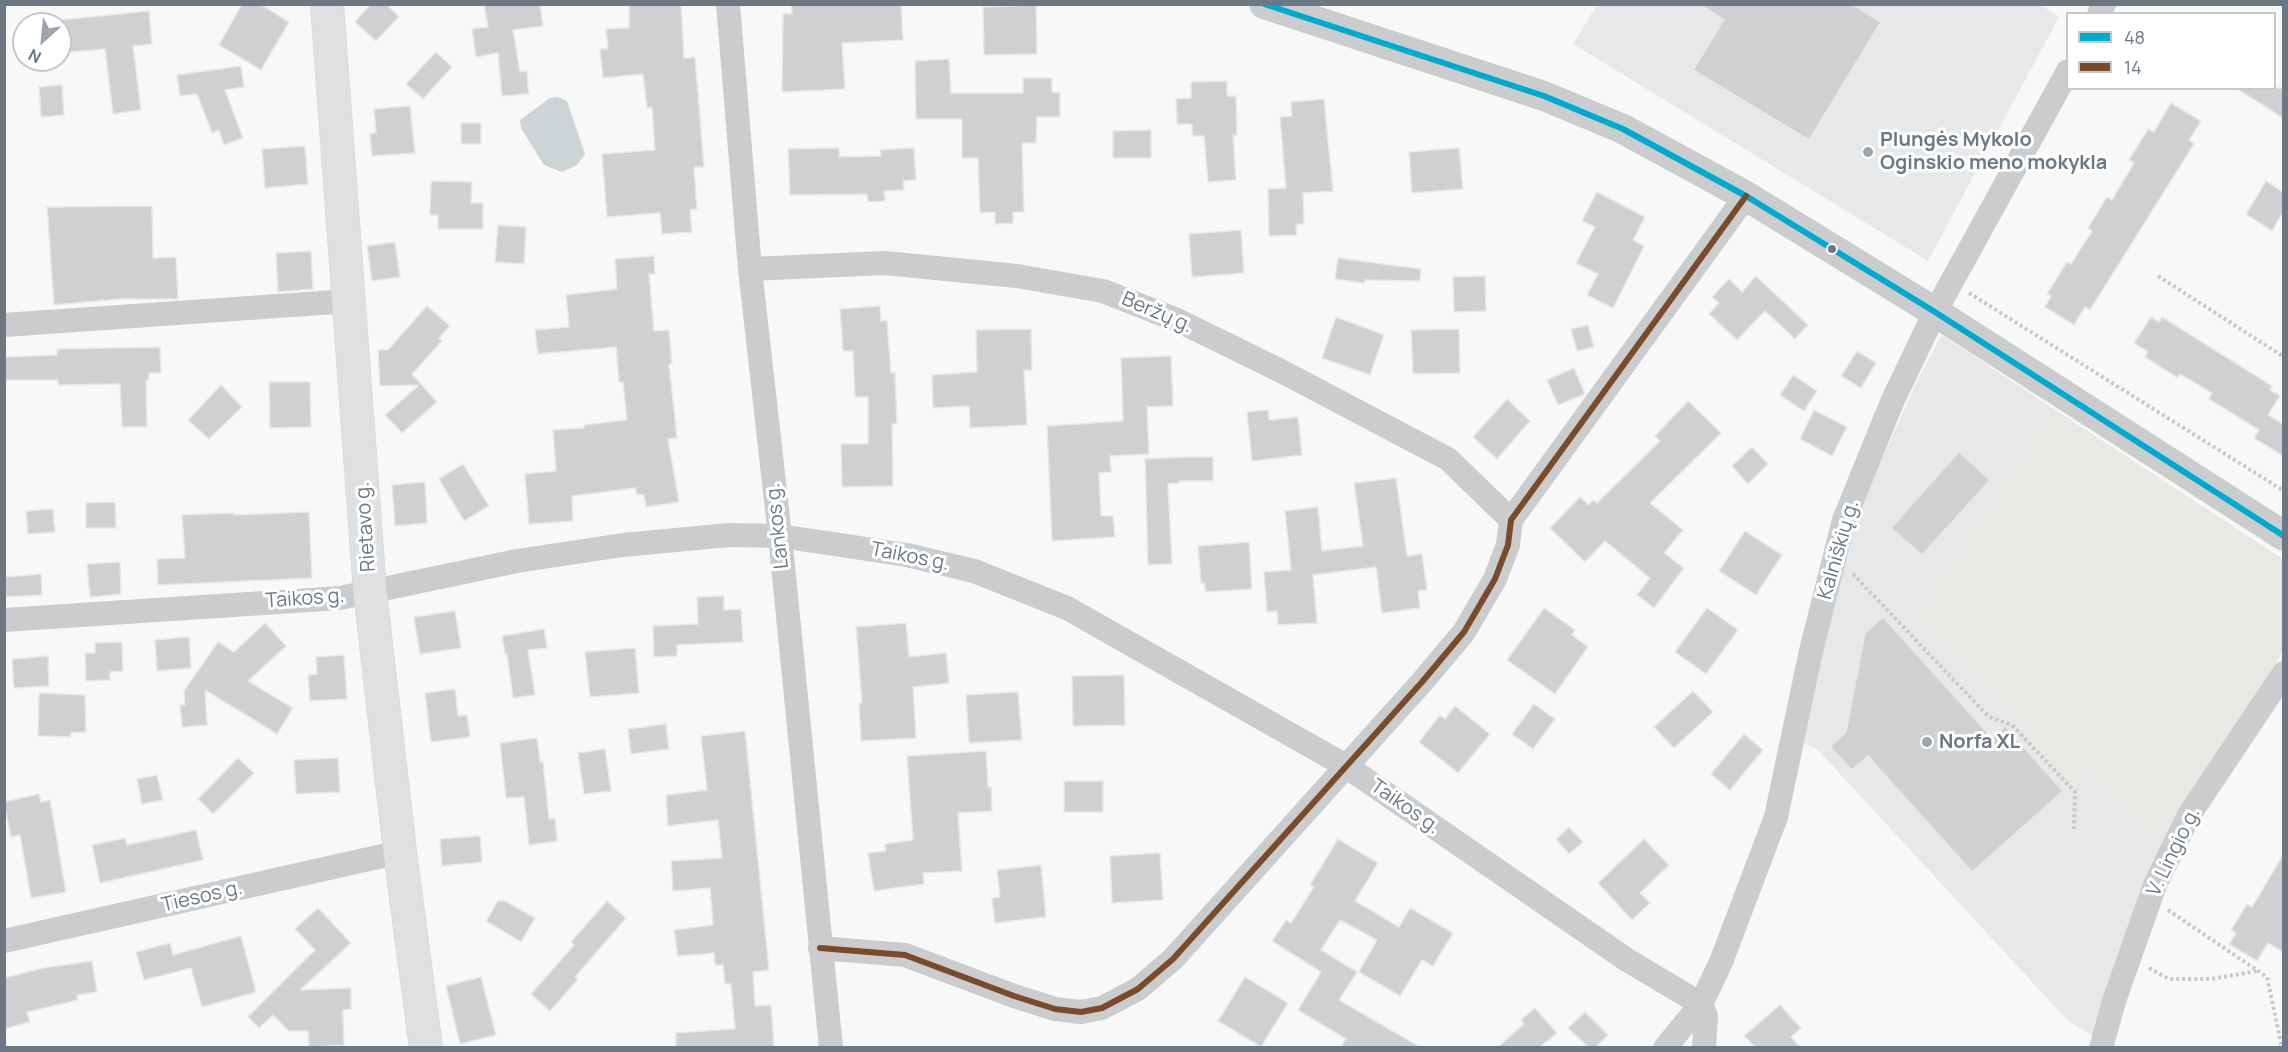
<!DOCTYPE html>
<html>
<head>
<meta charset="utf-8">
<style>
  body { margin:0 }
  #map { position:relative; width:2288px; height:1052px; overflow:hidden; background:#f8f8f8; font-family:Manrope,sans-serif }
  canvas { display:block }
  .frame { position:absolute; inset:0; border:6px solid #6b7885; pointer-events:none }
  .legend { position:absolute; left:2066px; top:12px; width:210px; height:78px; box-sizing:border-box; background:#fff; border:2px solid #c4c9ce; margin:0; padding:8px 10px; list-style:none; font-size:18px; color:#6b7885 }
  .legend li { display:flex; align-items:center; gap:12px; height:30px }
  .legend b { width:30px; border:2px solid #c4c9ce }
  .north { position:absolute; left:12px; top:12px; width:60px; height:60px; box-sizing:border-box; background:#fff; border:2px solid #c4c9ce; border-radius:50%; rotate:207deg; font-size:16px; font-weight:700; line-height:24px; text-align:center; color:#6b7885 }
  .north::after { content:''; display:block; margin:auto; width:21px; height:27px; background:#9ca5ad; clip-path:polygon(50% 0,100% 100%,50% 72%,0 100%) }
</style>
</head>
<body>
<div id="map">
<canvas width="2288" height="1052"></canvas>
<div class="frame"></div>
<ul class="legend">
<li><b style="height:8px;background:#00a9ce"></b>48</li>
<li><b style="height:8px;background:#7a4b2a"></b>14</li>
</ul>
<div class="north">N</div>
</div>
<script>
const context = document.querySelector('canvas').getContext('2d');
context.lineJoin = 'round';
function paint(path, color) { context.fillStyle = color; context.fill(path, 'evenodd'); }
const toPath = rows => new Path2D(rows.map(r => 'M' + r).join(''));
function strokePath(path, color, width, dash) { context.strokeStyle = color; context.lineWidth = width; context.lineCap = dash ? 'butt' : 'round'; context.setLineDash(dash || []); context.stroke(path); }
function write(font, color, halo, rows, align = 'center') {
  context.font = font + ' Manrope,sans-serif'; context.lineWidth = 6; context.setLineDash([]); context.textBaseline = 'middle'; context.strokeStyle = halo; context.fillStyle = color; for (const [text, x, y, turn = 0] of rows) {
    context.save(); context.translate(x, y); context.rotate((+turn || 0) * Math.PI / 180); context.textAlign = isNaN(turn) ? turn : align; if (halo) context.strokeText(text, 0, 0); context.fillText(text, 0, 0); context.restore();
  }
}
paint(toPath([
  [2039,4,2059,17,1928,261,1573,44,1597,5],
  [1942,335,2051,407,1916,617,2072,783,2088,771,2163,850,2094,1036,2069,1022,1817,749,1804,743,1827,625,1859,510,1919,377]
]), '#e7e8e9');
paint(toPath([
  [2051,407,2283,559,2283,651,2163,850,2088,772,2071,783,1916,617]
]), '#e7e9e5');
paint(toPath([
  [558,97,567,101,585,154,577,165,562,172,544,165,521,128,520,120,550,98]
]), '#cdd4d6');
const building = toPath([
  [242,4,260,4,289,22,261,70,219,45,242,4],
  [371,4,386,4,399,17,376,41,355,22,371,4],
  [484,4,540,4,543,26,513,30,520,72,527,71,529,94,502,96,498,53,476,57,472,29,488,27,484,4],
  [629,4,681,4,684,58,695,57,704,167,694,167,697,209,690,210,692,232,662,234,660,213,607,217,602,154,655,150,652,107,647,108,643,74,603,78,600,49,608,49,606,29,629,28,629,4],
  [791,4,901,4,903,40,842,43,845,89,782,92,783,14,792,14,791,4],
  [1700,4,1852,4,1881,22,1809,140,1693,70,1724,20,1700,4],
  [1036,5,1037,54,984,55,983,7,1036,5],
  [149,11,152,44,133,46,141,110,113,114,105,49,60,53,60,20,149,11],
  [436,52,452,67,423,99,406,84,436,52],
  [949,59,951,93,1023,93,1023,78,1052,78,1052,92,1060,93,1060,117,1037,117,1036,143,1022,143,1024,212,1013,212,1013,223,995,224,995,212,980,213,978,158,962,158,962,119,916,119,915,61,949,59],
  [241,66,244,87,225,90,243,138,224,145,219,130,212,133,197,94,180,96,177,75,241,66],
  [1227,81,1227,96,1236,96,1237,135,1233,135,1236,180,1208,182,1204,136,1192,136,1192,124,1177,124,1176,99,1191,98,1191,82,1227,81],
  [62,85,64,115,41,117,39,87,62,85],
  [2236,88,2283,88,2283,118,2236,88],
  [1324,99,1333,191,1303,193,1304,224,1296,224,1297,235,1269,236,1268,189,1286,188,1280,117,1292,116,1291,102,1324,99],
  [2171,103,2201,121,2189,140,2194,144,2090,310,2085,307,2074,325,2045,307,2051,296,2047,294,2067,262,2071,264,2092,231,2088,228,2107,197,2112,200,2134,163,2129,160,2148,129,2154,132,2171,103],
  [410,106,415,153,372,156,370,134,376,133,374,109,410,106],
  [461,123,481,123,481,144,461,144,461,123],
  [1151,130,1151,158,1113,158,1113,131,1151,130],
  [305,146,308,184,265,188,262,149,305,146],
  [839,148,839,157,881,156,880,150,914,148,916,180,903,181,904,190,884,191,885,201,868,202,867,194,790,195,788,149,839,148],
  [1459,148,1463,189,1412,193,1409,152,1459,148],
  [431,181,472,182,471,203,483,203,483,229,438,229,438,215,430,215,431,181],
  [2266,181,2283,192,2283,212,2272,231,2246,214,2266,181],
  [1597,192,1645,217,1633,240,1644,246,1613,308,1587,295,1598,274,1576,263,1595,227,1582,221,1597,192],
  [152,206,153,258,176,257,178,299,119,299,54,305,47,207,152,206],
  [498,225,526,227,524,264,495,262,498,225],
  [1241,230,1244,273,1192,277,1189,234,1241,230],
  [395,242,400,277,372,281,367,246,395,242],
  [311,251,313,289,278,292,276,253,311,251],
  [654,256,655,274,649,274,654,331,669,330,672,364,669,364,677,438,668,439,679,502,646,507,644,495,636,494,636,488,572,496,573,521,529,524,525,474,556,471,553,430,584,428,584,425,627,420,623,382,619,382,616,347,538,354,535,330,569,327,566,295,617,289,615,259,654,256],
  [1338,258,1421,269,1420,281,1365,280,1364,283,1335,279,1338,258],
  [1485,276,1486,311,1454,312,1453,277,1485,276],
  [1756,276,1808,325,1795,339,1765,311,1737,340,1709,314,1719,303,1712,297,1729,279,1742,292,1756,276],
  [427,306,450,326,439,338,442,341,412,374,437,402,402,433,385,415,419,385,380,386,378,350,388,350,427,306],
  [880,306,881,321,887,320,891,373,895,373,897,424,892,424,893,486,842,487,841,444,868,444,868,397,855,397,853,351,843,351,840,309,880,306],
  [1336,317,1384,335,1370,375,1322,358,1336,317],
  [2151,317,2159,322,2162,317,2272,386,2270,390,2280,396,2268,415,2283,424,2283,456,2254,438,2259,430,2209,399,2212,393,2180,374,2178,378,2145,357,2148,352,2134,343,2151,317],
  [1588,325,1594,347,1577,351,1571,329,1588,325],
  [1031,329,1032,370,1024,370,1027,425,970,428,969,406,933,408,932,375,977,372,976,330,1031,329],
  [1459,329,1460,373,1413,374,1411,330,1459,329],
  [160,347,161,373,149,373,149,380,146,380,147,427,122,427,120,384,58,385,58,380,4,380,4,357,57,355,57,349,160,347],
  [1857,351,1876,363,1861,388,1841,376,1857,351],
  [1171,356,1173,406,1147,407,1149,454,1110,456,1111,472,1099,473,1101,516,1113,516,1115,537,1052,541,1047,426,1123,421,1121,358,1171,356],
  [1574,368,1585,394,1558,405,1547,380,1574,368],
  [1793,375,1817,391,1804,411,1780,395,1793,375],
  [269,382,310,382,311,427,270,428,269,382],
  [221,385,242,407,209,439,188,420,221,385],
  [1507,399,1530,421,1497,459,1473,437,1507,399],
  [1688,401,1721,433,1650,503,1683,530,1664,553,1684,568,1654,608,1637,595,1650,578,1605,541,1585,562,1550,528,1580,497,1589,505,1593,500,1597,503,1660,441,1655,436,1688,401],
  [1268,410,1269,420,1298,417,1302,455,1252,461,1247,412,1268,410],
  [1814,410,1847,427,1832,456,1800,439,1814,410],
  [1752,447,1768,464,1748,484,1732,466,1752,447],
  [1959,452,1990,480,1922,555,1891,528,1959,452],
  [1184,457,1213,457,1213,481,1179,481,1179,483,1168,484,1172,564,1148,565,1145,459,1184,457],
  [463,464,489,506,464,521,439,479,463,464],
  [1396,478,1407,556,1422,554,1427,590,1418,591,1420,608,1382,613,1376,567,1313,575,1317,623,1278,625,1277,611,1267,612,1264,572,1291,570,1285,511,1318,507,1322,551,1363,546,1354,483,1396,478],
  [425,482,427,523,395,526,392,485,425,482],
  [115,502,116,528,86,528,86,503,115,502],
  [53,509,55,532,28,534,26,511,53,509],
  [309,512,312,578,158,585,157,559,185,558,182,515,234,513,234,515,309,512],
  [1745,531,1782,555,1756,595,1719,571,1745,531],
  [1249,542,1252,589,1205,592,1205,583,1201,583,1198,546,1249,542],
  [120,562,121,594,90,597,87,564,120,562],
  [41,574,42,595,6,597,5,577,41,574],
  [724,596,724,610,741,609,743,642,677,645,677,656,654,657,653,626,698,624,697,597,724,596],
  [1544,608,1575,630,1572,635,1588,647,1555,694,1507,660,1544,608],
  [1707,608,1738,630,1706,674,1675,652,1707,608],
  [455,611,461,648,420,654,414,617,455,611],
  [1883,617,1992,738,2005,726,2063,791,1972,872,1868,756,1852,770,1830,747,1846,732,1865,633,1883,617],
  [265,623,286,646,248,681,293,708,277,734,205,690,207,725,182,727,180,705,185,705,184,691,218,642,234,652,265,623],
  [906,623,909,657,946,653,949,683,913,687,916,738,861,741,859,703,862,703,856,627,906,623],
  [544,629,547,648,528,650,535,695,513,698,507,654,505,654,502,636,544,629],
  [189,637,191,668,157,671,155,640,189,637],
  [122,642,123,671,110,672,110,680,86,681,85,653,95,653,95,643,122,642],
  [635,648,639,693,590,697,585,652,635,648],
  [344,655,347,699,310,701,308,675,317,674,316,657,344,655],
  [48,656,49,686,14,688,12,659,48,656],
  [1124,675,1125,725,1073,726,1072,676,1124,675],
  [455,689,458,716,467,715,470,737,431,742,425,693,455,689],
  [1693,691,1713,712,1674,748,1654,727,1693,691],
  [1018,692,1022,740,969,743,966,695,1018,692],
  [39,693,85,695,86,732,71,733,70,737,38,736,39,693],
  [1534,704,1555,719,1533,749,1512,734,1534,704],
  [1455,706,1490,734,1458,773,1419,742,1440,715,1445,719,1455,706],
  [666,724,669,749,631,754,628,729,666,724],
  [745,731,769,970,753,972,755,1006,771,1005,774,1047,676,1047,676,1033,735,1029,731,984,725,984,723,965,715,965,714,953,678,956,674,930,713,925,710,888,673,891,671,861,722,858,718,820,668,826,666,795,707,790,701,736,745,731],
  [1744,734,1763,750,1730,790,1711,774,1744,734],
  [537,738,540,762,543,761,549,819,555,818,557,841,529,845,524,797,506,798,500,743,537,738],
  [605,749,611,791,584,794,578,753,605,749],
  [986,751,988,787,991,787,992,811,958,813,962,871,923,873,924,884,874,891,868,853,886,851,885,844,913,840,907,756,986,751],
  [238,758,254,773,213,814,198,799,238,758],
  [338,758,340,792,296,794,294,760,338,758],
  [157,775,163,800,142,804,137,779,157,775],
  [1064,781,1103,781,1103,812,1064,812,1064,781],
  [39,794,41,802,50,800,66,892,31,898,20,835,11,837,4,802,39,794],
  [1569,827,1583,842,1569,854,1556,839,1569,827],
  [196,830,203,860,100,883,92,845,125,838,127,845,196,830],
  [480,836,482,862,442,866,440,839,480,836],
  [1338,839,1378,863,1355,901,1399,927,1410,908,1453,933,1433,966,1422,960,1400,996,1359,972,1377,940,1340,920,1321,950,1357,972,1339,1000,1420,1047,1341,1047,1346,1039,1298,1010,1321,972,1272,941,1286,920,1291,923,1314,887,1310,885,1338,839],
  [1644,839,1669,865,1640,893,1650,903,1632,920,1598,883,1644,839],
  [1160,853,1163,900,1112,903,1110,856,1160,853],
  [2283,855,2283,952,2268,943,2257,961,2229,944,2236,933,2231,930,2247,904,2252,907,2283,855],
  [1041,865,1046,917,995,923,992,898,1000,897,997,870,1041,865],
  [498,901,505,901,535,918,521,942,486,921,498,901],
  [607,901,626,918,575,977,578,979,550,1011,531,994,574,945,571,942,607,901],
  [318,908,351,943,300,990,351,988,351,1009,343,1010,344,1045,309,1047,308,1031,289,1031,273,1015,259,1028,248,1017,315,950,295,929,318,908],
  [241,936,256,992,202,1007,191,968,144,980,136,952,170,943,173,955,241,936],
  [92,961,97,992,77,995,78,1000,27,1012,30,1022,4,1029,4,978,43,968,92,961],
  [481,977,496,1035,460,1044,446,986,481,977],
  [1245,977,1288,1003,1261,1047,1218,1021,1245,977],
  [1780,1005,1801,1028,1791,1037,1800,1047,1755,1047,1744,1036,1780,1005],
  [1535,1008,1557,1033,1540,1047,1498,1047,1524,1024,1521,1020,1535,1008],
  [1585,1012,1608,1035,1596,1047,1588,1047,1568,1028,1585,1012]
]);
paint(building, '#cfd0d1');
strokePath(building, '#e8e8e8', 1.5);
const secondary = toPath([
  [327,4,370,592,400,852,426,1048]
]);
strokePath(secondary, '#d4d5d6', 34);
strokePath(toPath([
  [2158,276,2284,357],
  [1969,293,2284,491],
  [1853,574,1989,717,2012,725,2075,792,2074,829],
  [2168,910,2267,977,2282,1048],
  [2149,968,2169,979,2211,979,2258,971]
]), '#c8c9ca', 4, [3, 3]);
strokePath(toPath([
  [728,4,750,269,780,536,831,1048],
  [2099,14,2104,4],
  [750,269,885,263,1017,276,1103,291,1177,320,1283,372,1448,459,1511,520],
  [4,325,350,301],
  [4,620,340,598,517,561,623,545,729,535,780,536,907,555,974,571,1067,608,1346,766,1627,960,1701,1004],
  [4,941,400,852],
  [820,948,905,955,1014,996,1055,1009,1081,1012,1102,1008,1138,989,1173,959,1422,682,1464,632,1495,579,1508,545,1511,520,1746,196],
  [1701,1004,1706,1016,1704,1048],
  [1665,1048,1701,1004,1721,962,1776,817,1811,651,1844,520,1892,402,1935,312,2068,71],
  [2101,1048,2114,1001,2155,885,2189,815,2284,673]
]), '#cbccce', 24);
strokePath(toPath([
  [1264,4,1544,96,1623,129,1746,196,1935,312,2284,536]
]), '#cbccce', 30);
strokePath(secondary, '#dfe0e1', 33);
strokePath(toPath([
  [1264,4,1544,96,1623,129,1746,196,1935,312,2284,536]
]), '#00a9ce', 6);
strokePath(toPath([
  [820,948,905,955,1014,996,1055,1009,1081,1012,1102,1008,1138,989,1173,959,1422,682,1464,632,1495,579,1508,545,1511,520,1746,196]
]), '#7a4b2a', 6);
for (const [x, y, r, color] of [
  [1868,152,6,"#9ca5ad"],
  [1832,249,5,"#6b7885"],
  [1927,742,6,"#9ca5ad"]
]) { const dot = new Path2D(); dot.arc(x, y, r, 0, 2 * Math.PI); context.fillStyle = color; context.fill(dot); strokePath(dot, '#fff', 2); }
write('bold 20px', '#6b7885', '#fff', [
  ["Plungės Mykolo",1880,140],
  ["Oginskio meno mokykla",1880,163],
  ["Norfa XL",1939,742]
], 'left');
write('20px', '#6b7885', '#fff', [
  ["Beržų g.",1157,313,23],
  ["Lankos g.",778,526,-96],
  ["Rietavo g.",366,527,-94],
  ["Kalniškių g.",1839,550,-74],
  ["Taikos g.",910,557,11],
  ["Taikos g.",305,599,-4],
  ["Taikos g.",1405,807,35],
  ["V. Lingio g.",2174,852,-64],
  ["Tiesos g.",202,897,-13]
]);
</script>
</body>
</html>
